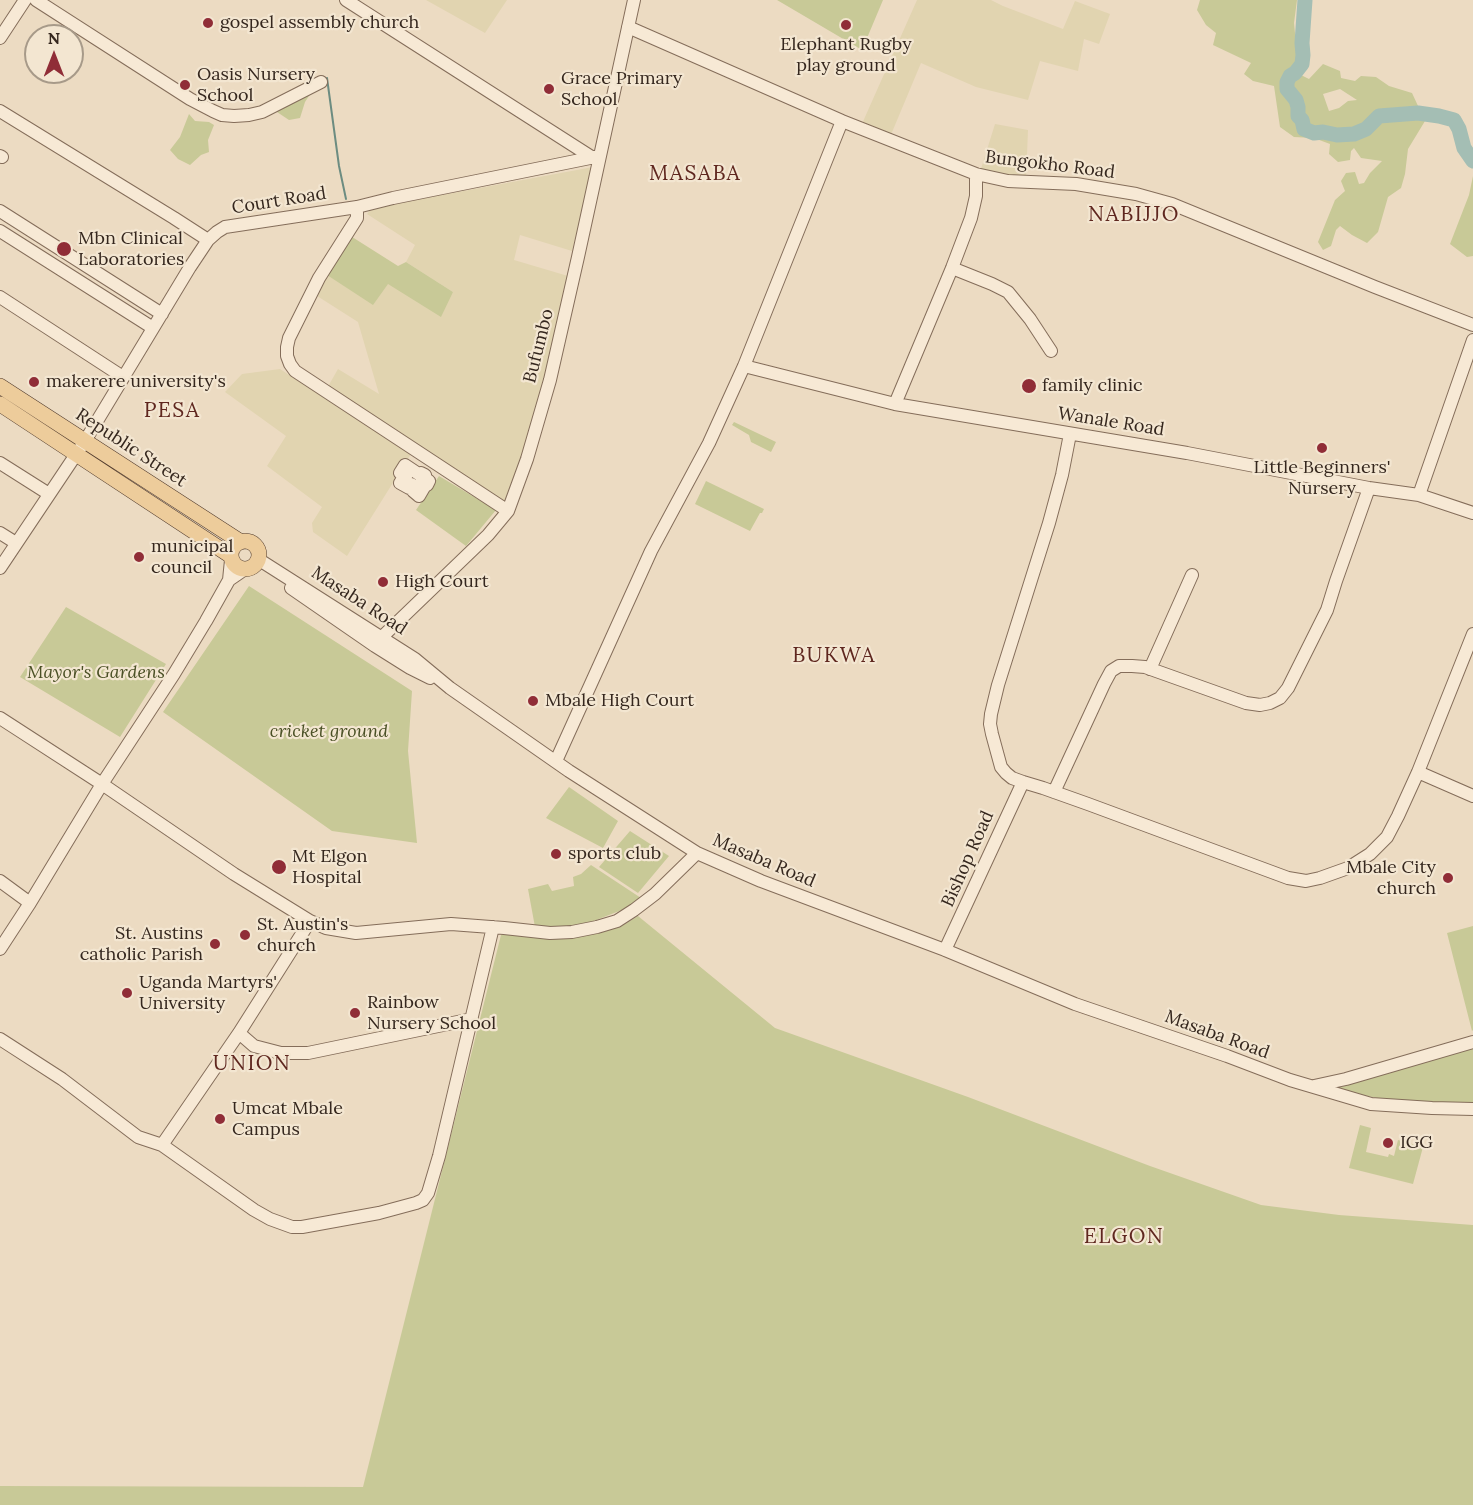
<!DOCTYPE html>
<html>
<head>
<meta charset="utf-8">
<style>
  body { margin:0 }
  #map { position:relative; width:1473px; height:1505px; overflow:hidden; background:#ecdbc2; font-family:Lora,serif }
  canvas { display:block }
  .north { position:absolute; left:24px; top:24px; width:60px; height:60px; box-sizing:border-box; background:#f3e6d1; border:2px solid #a79a89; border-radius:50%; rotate:0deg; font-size:16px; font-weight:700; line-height:24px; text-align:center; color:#35271e }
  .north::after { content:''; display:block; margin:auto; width:21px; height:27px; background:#902d37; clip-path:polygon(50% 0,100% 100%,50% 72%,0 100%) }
</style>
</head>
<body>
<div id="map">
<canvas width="1473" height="1505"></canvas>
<div class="north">N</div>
</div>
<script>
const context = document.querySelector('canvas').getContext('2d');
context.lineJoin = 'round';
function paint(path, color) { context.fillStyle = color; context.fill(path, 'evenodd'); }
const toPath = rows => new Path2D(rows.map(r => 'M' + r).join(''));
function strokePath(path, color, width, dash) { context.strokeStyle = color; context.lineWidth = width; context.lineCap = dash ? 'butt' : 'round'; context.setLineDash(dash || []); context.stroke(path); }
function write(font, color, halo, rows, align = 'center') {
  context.font = font + ' Lora,serif'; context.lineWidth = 4.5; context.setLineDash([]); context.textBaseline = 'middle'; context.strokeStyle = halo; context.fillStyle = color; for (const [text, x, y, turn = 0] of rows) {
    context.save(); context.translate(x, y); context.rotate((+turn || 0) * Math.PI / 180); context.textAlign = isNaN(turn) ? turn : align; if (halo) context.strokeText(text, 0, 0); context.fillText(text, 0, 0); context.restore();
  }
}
paint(toPath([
  [426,0,507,0,485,33],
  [917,0,991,0,1003,6,1063,29,1075,1,1110,14,1099,44,1084,39,1078,71,1040,61,1028,100,976,87,921,63,890,137,861,126],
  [995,124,1028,130,1026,179,980,172],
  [593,167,572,251,520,235,514,260,568,276,529,441,506,506,326,390,338,369,379,394,358,322,314,294,324,273,388,284,453,292,406,262,415,245,367,214,372,208],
  [280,369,411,454,347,556,313,532,312,523,322,507,267,466,286,436,225,392,242,374]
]), '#e1d4b0');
paint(toPath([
  [777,0,883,0,862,50],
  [1200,0,1297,0,1294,23,1299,74,1309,79,1323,64,1340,71,1341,78,1355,81,1361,76,1376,77,1389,86,1412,93,1425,121,1408,149,1405,174,1401,188,1388,197,1378,232,1367,243,1352,235,1340,226,1336,230,1331,246,1323,250,1318,242,1335,200,1345,191,1341,181,1346,173,1355,172,1359,184,1364,183,1370,173,1382,161,1361,158,1354,148,1351,151,1350,160,1338,162,1329,154,1330,144,1314,138,1294,137,1280,127,1274,86,1253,81,1244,74,1251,63,1213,45,1216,33,1206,25,1197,10],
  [1340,89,1357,100,1348,101,1339,108,1329,111,1323,94],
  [313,78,318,82,305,102,300,118,289,120,277,112,282,95],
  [189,114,195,121,209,122,214,125,208,140,209,152,201,155,190,165,178,159,170,150,180,137],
  [1473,176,1473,256,1467,257,1450,244,1469,195],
  [349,235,398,266,406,262,453,292,441,317,388,284,373,305,324,273],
  [734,422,776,442,771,452,751,442,749,435,732,425],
  [439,476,496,510,466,546,416,510],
  [706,481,764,509,762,513,760,513,750,531,695,504],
  [249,586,412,691,408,751,417,843,332,831,163,712],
  [66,607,166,664,120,737,20,677],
  [569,787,618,821,603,848,546,818],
  [630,831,669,856,638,893,599,867],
  [591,865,641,898,627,908,591,922,566,927,535,927,528,889,548,884,552,891,574,886,573,877,581,874],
  [638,916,775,1028,968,1097,1150,1166,1261,1205,1339,1215,1473,1225,1473,1505,0,1505,0,1486,363,1487,501,935,507,934,587,934,620,927],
  [1473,926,1473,1030,1472,1031,1447,933],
  [1473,1047,1473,1105,1436,1104,1377,1098,1335,1089],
  [1360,1125,1371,1128,1366,1152,1388,1157,1389,1154,1394,1156,1398,1140,1423,1147,1413,1184,1349,1168]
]), '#c8c997');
strokePath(toPath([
  [327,78,339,166,346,199]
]), '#6c8c81', 2);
strokePath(toPath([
  [1305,0,1302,43,1303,55,1302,64,1295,73,1290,76,1287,82,1287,89,1296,100,1298,107,1298,116,1302,120,1304,129,1314,133,1323,132,1337,135,1354,134,1366,129,1379,116,1418,113,1439,116,1454,120,1459,129,1464,148,1473,161]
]), '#a4beb4', 15);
const minor = toPath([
  [36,0,190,99,213,111,222,115,234,116,249,115,262,112,321,82],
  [346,0,593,158],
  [628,27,842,121,976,174,1008,181,1076,184,1136,194,1172,204,1375,287,1473,325],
  [0,38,25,0],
  [0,111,174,218,208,240],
  [0,156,2,157],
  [357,207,357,218,319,278,289,338,287,347,287,356,290,364,295,371,508,511],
  [0,211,162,314],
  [0,231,153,328],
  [952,268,992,284,1008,292,1030,319,1051,351],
  [0,297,123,377],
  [744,366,895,404,1187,453,1369,488,1419,495,1473,513],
  [895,404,952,268,971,218,976,196,976,174],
  [1070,434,1062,475,1049,523,998,685,991,714,990,724,992,734,1001,767,1006,773,1012,778,1023,782,1043,788,1088,804,1288,878,1306,881,1320,878,1348,868,1370,854,1387,837,1398,816,1418,772,1473,634],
  [0,463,49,494],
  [1419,495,1473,340],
  [419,496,413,491,416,487,411,484,409,488,400,483,403,478,405,479,406,477,400,473,405,465,420,475,421,473,425,475,422,480,424,481,425,478,429,481,427,485,426,484,419,496],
  [0,533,16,543],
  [258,559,415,659,450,688,569,771,697,853,761,881,945,950,1075,1004,1227,1056,1290,1080,1371,1104,1432,1108,1473,1109],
  [0,568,85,441,190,267,208,240,217,232,225,227,357,207,393,198,600,156],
  [229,580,245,569],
  [291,588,375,646,410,668,430,678],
  [375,646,382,637,488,535,508,511,527,459,550,380,578,257,634,0],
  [1150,669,1192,575],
  [0,718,102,784,234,874,310,921,326,928,356,933,451,924,504,928,550,933,572,932,597,927,617,921,634,910,655,894,697,853],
  [556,761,651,551,709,443,744,366,842,121],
  [1418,772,1473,796],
  [1054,792,1104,684,1111,671,1119,666,1132,666,1145,667,1246,703,1260,705,1270,703,1280,698,1288,688,1327,610,1336,581,1369,488],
  [0,881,30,903],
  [0,949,30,903,102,784,174,674,206,621,229,580,231,560],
  [945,950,1023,782],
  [239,1033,254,1046,281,1053,308,1053,472,1019],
  [0,1039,62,1079,138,1137,162,1145,239,1033,310,921],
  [1314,1086,1346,1079,1473,1042],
  [162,1145,254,1210,270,1219,292,1227,302,1227,379,1213,416,1203,423,1200,428,1193,439,1156,493,927]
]);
const major = toPath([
  [0,386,241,542],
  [0,404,231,556],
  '231 555a14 14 0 1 1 28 0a14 14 0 1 1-28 0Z'
]);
strokePath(minor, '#846d5a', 14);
strokePath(major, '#523c2e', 16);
strokePath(minor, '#f7e9d5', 12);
strokePath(major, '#edcc9b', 15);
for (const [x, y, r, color] of [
  [208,23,6,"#902d37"],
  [846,25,6,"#902d37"],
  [185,85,6,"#902d37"],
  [549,89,6,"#902d37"],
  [64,249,8,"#902d37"],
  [34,382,6,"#902d37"],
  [1029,386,8,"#902d37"],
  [1322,448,6,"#902d37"],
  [139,557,6,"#902d37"],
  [383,582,6,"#902d37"],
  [533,701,6,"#902d37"],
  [556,854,6,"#902d37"],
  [279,867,8,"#902d37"],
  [1448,878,6,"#902d37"],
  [245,935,6,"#902d37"],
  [215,944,6,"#902d37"],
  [127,993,6,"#902d37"],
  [355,1013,6,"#902d37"],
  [220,1119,6,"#902d37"],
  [1388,1143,6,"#902d37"]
]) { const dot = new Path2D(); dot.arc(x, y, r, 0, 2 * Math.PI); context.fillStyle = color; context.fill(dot); strokePath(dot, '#f3e6d1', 2); }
write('18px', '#35271e', '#f3e6d1', [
  ["gospel assembly church",220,23],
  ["Elephant Rugby",846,45,"center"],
  ["play ground",846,66,"center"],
  ["Oasis Nursery",197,75],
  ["School",197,96],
  ["Grace Primary",561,79],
  ["School",561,100],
  ["Mbn Clinical",78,239],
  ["Laboratories",78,260],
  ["makerere university's",46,382],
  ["family clinic",1042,386],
  ["Little Beginners'",1322,468,"center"],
  ["Nursery",1322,489,"center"],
  ["municipal",151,547],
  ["council",151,568],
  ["High Court",395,582],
  ["Mbale High Court",545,701],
  ["sports club",568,854],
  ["Mt Elgon",292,857],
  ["Hospital",292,878],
  ["Mbale City",1436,868,"right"],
  ["church",1436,889,"right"],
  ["St. Austin's",257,925],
  ["church",257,946],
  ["St. Austins",203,934,"right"],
  ["catholic Parish",203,955,"right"],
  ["Uganda Martyrs'",139,983],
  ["University",139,1004],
  ["Rainbow",367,1003],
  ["Nursery School",367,1024],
  ["Umcat Mbale",232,1109],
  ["Campus",232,1130],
  ["IGG",1400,1143]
], 'left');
write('18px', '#35271e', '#f3e6d1', [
  ["Bungokho Road",1050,165,7],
  ["Court Road",279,201,-9],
  ["Bufumbo",539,346,-76],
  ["Wanale Road",1111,422,9],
  ["Republic Street",131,448,33],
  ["Masaba Road",359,601,33],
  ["Bishop Road",968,859,-66],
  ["Masaba Road",764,861,23],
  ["Masaba Road",1217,1035,20]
]);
write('italic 18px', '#4a5025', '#f3e6d1', [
  ["Mayor's Gardens",96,673],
  ["cricket ground",329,732]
]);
context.letterSpacing = '1.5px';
write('21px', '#5f271f', '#f3e6d1', [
  ["MASABA",695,174],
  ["NABIJJO",1134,215],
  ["PESA",172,411],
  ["BUKWA",834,656],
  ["UNION",252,1064],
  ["ELGON",1124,1237]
]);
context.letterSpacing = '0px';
</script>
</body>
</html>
